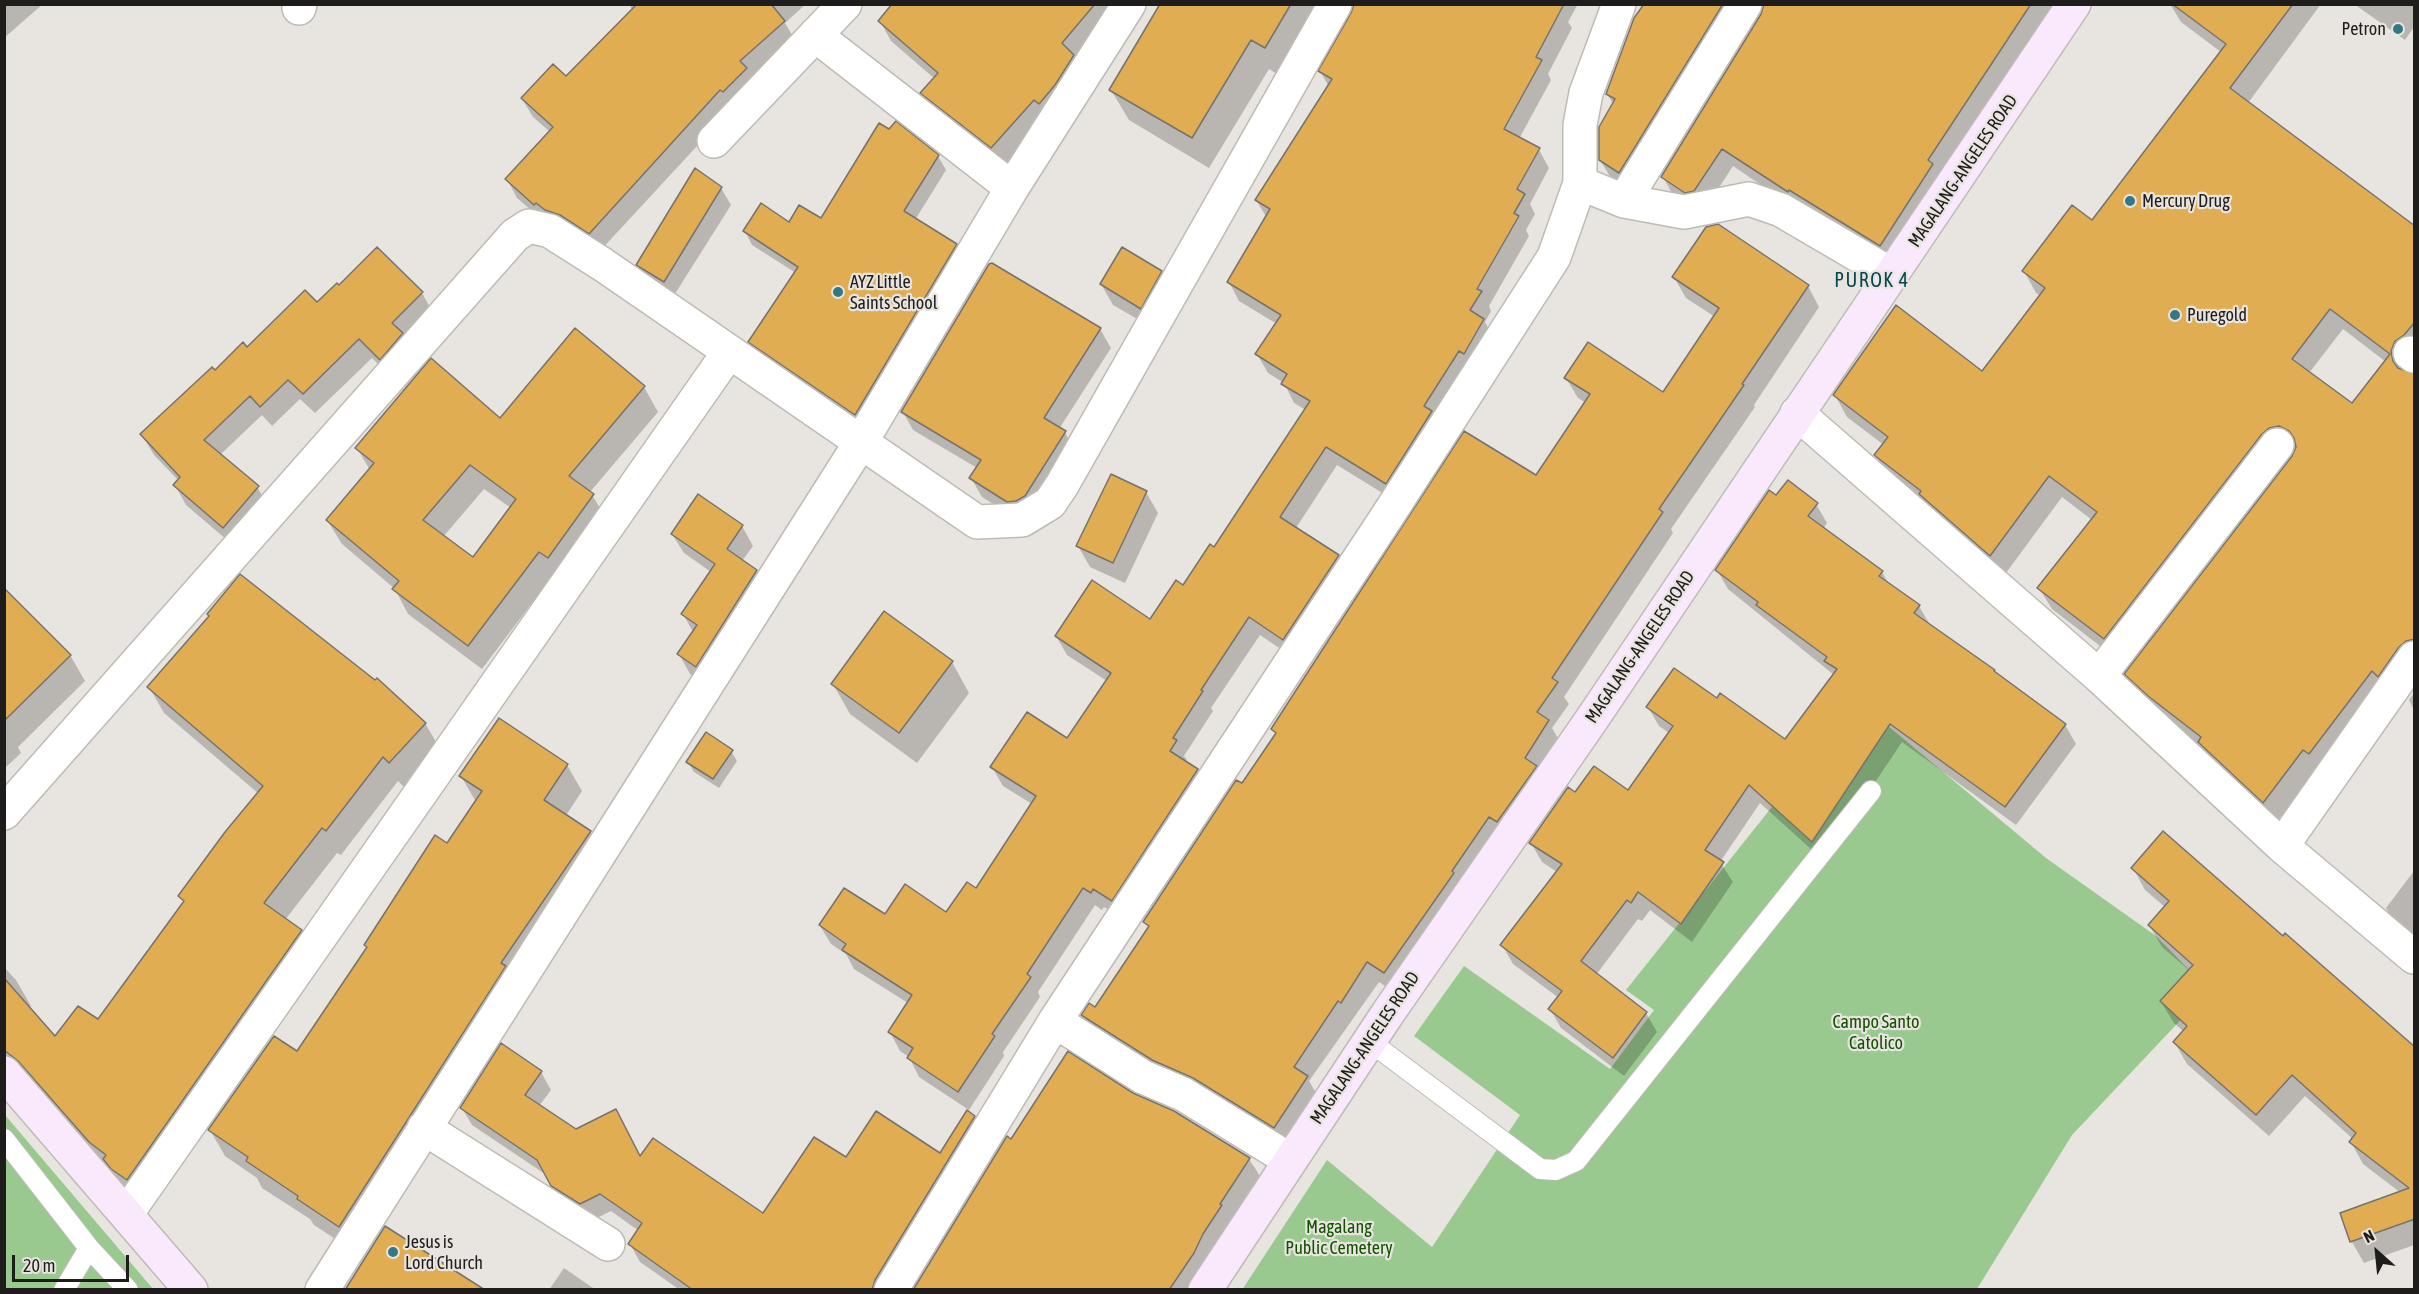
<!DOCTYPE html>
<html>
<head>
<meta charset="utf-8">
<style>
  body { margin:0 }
  #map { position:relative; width:2419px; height:1294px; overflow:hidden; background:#e8e4df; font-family:"Asap Condensed",sans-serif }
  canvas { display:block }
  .frame { position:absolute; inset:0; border:6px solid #1e1d1b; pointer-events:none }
  .north { position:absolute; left:2347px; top:1222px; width:60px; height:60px; -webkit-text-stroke:4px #e8e4df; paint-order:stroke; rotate:333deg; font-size:16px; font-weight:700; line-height:24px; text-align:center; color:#1e1d1b }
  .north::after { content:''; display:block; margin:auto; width:21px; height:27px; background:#1e1d1b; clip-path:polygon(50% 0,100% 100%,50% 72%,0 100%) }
  .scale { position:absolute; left:12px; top:1255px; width:117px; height:27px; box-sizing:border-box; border:3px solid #1e1d1b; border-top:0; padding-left:8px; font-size:18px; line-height:21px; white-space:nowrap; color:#1e1d1b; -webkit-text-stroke:4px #e8e4df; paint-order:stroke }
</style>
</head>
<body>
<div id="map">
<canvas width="2419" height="1294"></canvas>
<div class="frame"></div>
<div class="north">N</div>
<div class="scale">20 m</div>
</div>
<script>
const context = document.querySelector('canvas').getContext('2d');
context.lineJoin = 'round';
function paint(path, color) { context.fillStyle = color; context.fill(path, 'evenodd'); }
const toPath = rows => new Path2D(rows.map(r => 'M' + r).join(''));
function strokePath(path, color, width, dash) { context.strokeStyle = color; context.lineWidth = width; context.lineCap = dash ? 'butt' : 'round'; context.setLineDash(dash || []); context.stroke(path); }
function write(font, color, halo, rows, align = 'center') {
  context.font = font + ' "Asap Condensed",sans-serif'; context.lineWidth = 4.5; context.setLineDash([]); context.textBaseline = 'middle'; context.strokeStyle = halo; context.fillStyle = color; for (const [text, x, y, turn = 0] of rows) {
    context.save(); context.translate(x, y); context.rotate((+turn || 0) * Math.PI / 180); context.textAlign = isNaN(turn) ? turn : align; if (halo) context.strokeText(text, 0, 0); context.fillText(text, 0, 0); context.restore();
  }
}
paint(toPath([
  [1850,709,1881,720,2046,858,2156,936,2209,990,2072,1135,1977,1289,1242,1290,1327,1160,1432,1247,1520,1115,1414,1036,1464,966,1610,1069,1654,1010,1626,990],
  [5,1115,153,1289,5,1289]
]), '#99c98f');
paint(toPath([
  [4,4,43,4,4,38],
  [629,4,806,4,785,23,795,40,600,251,545,222,517,198,507,179,550,132,533,117,522,99,566,78,633,11],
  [985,4,1123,4,1046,119,1003,167,934,113,922,93,935,79,891,41,880,21],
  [1162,4,1327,4,1282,77,1269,69,1209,168,1129,120,1111,90],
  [1355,4,1578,4,1568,22,1572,28,1548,74,1551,80,1519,139,1539,150,1549,168,1530,204,1535,214,1526,230,1529,236,1489,306,1491,311,1485,322,1494,339,1397,502,1337,465,1296,528,1338,556,1349,575,1294,658,1260,635,1211,708,1213,711,1184,756,1187,760,1185,762,1197,770,1208,789,1123,919,1104,907,1102,910,1095,905,1038,992,1040,997,1003,1052,1004,1056,969,1110,919,1077,909,1057,900,1051,890,1032,908,1003,854,969,846,954,831,944,820,926,885,916,946,914,976,890,1032,804,1003,786,992,767,1067,740,1107,681,1067,655,1056,636,1151,621,1215,549,1306,410,1294,403,1284,383,1268,373,1257,354,1277,324,1239,301,1229,282,1267,218,1256,200,1329,87,1320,71,1353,14],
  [1645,4,1751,4,1630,190,1611,178,1600,160,1614,105,1607,94],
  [1761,4,2057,4,1890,263,1798,210,1733,166,1705,209,1673,195,1663,177,1762,14,1765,6],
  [2170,4,2321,4,2248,103,2414,228,2414,358,2407,364,2403,372,2414,375,2414,666,2316,770,2276,823,2212,764,2203,749,2162,717,2139,696,2126,674,2293,457,2296,449,2292,448,2117,659,2052,609,2039,588,2092,520,2062,497,2003,577,1889,477,1876,456,1884,445,1847,417,1835,395,1982,373,2041,296,2036,293,2024,271,2092,222,2221,52,2181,22],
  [2343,329,2386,362,2353,405,2309,373],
  [2354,4,2414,4,2414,27,2405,40],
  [938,156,946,170,915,220,956,245,963,259,863,428,758,355,750,342,796,273,752,245,745,231,821,220],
  [696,170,721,188,731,205,673,297,647,281,638,265],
  [1161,272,1173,293,1153,328,1113,305,1101,284],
  [1674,277,1808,286,1819,307,1754,405,1755,407,1671,529,1673,533,1564,697,1569,704,1552,728,1560,742,1396,993,1379,982,1309,1081,1319,1098,1286,1147,1095,1036,1083,1015,1096,1009,1149,929,1145,922,1276,735,1273,729,1537,477,1586,403,1578,398,1566,378,1663,394,1715,317,1686,298],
  [339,288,422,293,433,313,392,378,372,358,315,413,300,399,272,426,262,415,220,455,257,487,269,507,234,546,186,505,175,485,179,481,154,455,142,435,215,372],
  [1100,329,1111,348,1059,429,1065,433,1076,451,1019,520,982,497,971,478,977,468,913,430,903,412],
  [644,387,658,412,590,492,607,519,553,575,482,669,408,614,395,589,342,544,327,520,370,470,357,448,500,420],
  [484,489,511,508,473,559,443,537],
  [1146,492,1158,513,1125,583,1090,567,1078,546],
  [1776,497,1816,504,1827,523,1823,529,1882,572,1890,586,1919,606,1930,625,2065,725,2076,744,2016,825,1902,742,1823,860,1760,803,1720,862,1733,882,1692,942,1650,910,1642,921,1638,919,1596,975,1646,1013,1657,1032,1624,1076,1561,1028,1550,1009,1559,998,1513,964,1502,945,1557,872,1542,862,1531,843,1576,794,1628,792,1669,733,1659,726,1648,707,1717,700,1785,741,1834,675,1728,589,1717,570],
  [742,526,753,546,742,561,756,571,768,591,707,685,690,674,679,654,693,632,683,614,711,572,684,553,672,534],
  [4,590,70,655,85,681,18,747,21,753,4,769],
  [952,662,969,693,917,763,850,714,833,684],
  [149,687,425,723,440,749,404,787,398,781,341,855,337,853,285,920,301,931,316,957,142,1205,119,1185,113,1174,105,1168,7,1058,4,1055,4,967,16,980,31,1006,29,1008,55,1039,98,1021,184,903,180,897,259,794,164,713],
  [2414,693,2414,710,2409,700],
  [731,751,737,761,719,788,694,772,688,762],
  [567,765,582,791,565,817,590,832,605,859,355,1252,314,1225,310,1219,262,1188,257,1178,225,1156,210,1130,297,1053,448,845,476,802,461,776],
  [2133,868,2414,1049,2414,1245,2364,1263,2352,1242,2342,1214,2401,1193,2363,1164,2351,1142,2353,1139,2305,1096,2269,1136,2187,1064,2175,1043,2184,1032,2174,1023,2161,1002,2190,971,2162,947,2149,925,2165,907,2145,890],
  [2414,871,2414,941,2398,929,2386,908],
  [541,1072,551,1090,539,1106,576,1131,641,1158,763,1216,847,1159,940,1155,974,1117,985,1134,890,1290,680,1290,640,1262,630,1244,639,1231,611,1211,591,1221,563,1204,548,1176,472,1125,462,1108],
  [1132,1094,1249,1159,1260,1176,1230,1221,1231,1224,1191,1290,915,1290,1011,1141],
  [564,1268,596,1290,549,1290]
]), '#0003');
const building = toPath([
  [637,4,771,4,785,21,740,61,747,68,723,92,720,90,589,234,560,215,545,210,536,203,534,205,505,179,553,127,521,98,553,64,566,76,637,4],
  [892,4,1095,4,1062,43,1074,55,1055,85,1039,104,1034,100,991,148,920,93,938,73,878,21,892,4],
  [1160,4,1291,4,1265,48,1251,40,1192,138,1109,90,1160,4],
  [1354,4,1564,4,1536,57,1542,60,1504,129,1540,148,1517,189,1525,194,1514,213,1519,216,1477,289,1482,291,1470,310,1484,319,1464,354,1459,351,1424,406,1432,411,1386,484,1326,447,1280,517,1339,555,1283,640,1249,617,1201,690,1203,691,1173,738,1177,740,1170,751,1198,769,1112,901,1093,889,1091,893,1083,888,1027,974,1031,977,992,1034,995,1036,958,1092,907,1058,913,1048,888,1032,912,995,842,950,846,944,819,925,844,888,885,914,905,884,946,912,967,882,976,888,1036,796,990,767,1027,712,1067,738,1111,673,1055,636,1092,580,1150,619,1176,580,1183,585,1210,544,1214,547,1310,401,1281,384,1287,374,1255,354,1281,315,1227,282,1270,209,1255,200,1332,79,1318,71,1351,13,1354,4],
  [1644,4,1723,4,1619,173,1599,160,1599,127,1615,99,1606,94,1634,18,1644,4],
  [1764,4,2031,4,1928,160,1933,164,1880,246,1789,190,1788,192,1722,149,1694,191,1685,193,1661,177,1761,14,1764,4],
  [2172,4,2293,4,2230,88,2415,226,2415,322,2404,335,2395,341,2391,351,2393,361,2398,368,2415,374,2415,639,2406,641,2399,647,2378,677,2372,671,2309,754,2303,750,2263,803,2198,742,2201,737,2148,696,2124,674,2292,456,2296,447,2294,438,2289,431,2279,426,2269,428,2262,434,2104,639,2037,588,2097,512,2049,476,1990,556,1919,494,1921,491,1874,455,1888,437,1833,395,1896,305,1982,371,2045,288,2022,271,2072,205,2092,220,2226,44,2172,4],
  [2330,309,2390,354,2352,403,2292,359,2330,309],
  [896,121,939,155,904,211,957,244,855,415,748,342,798,267,743,231,761,203,789,222,799,205,821,218,879,123,889,129,896,121],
  [695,168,722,187,664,282,636,265,695,168],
  [1718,224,1809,285,1742,384,1744,385,1659,509,1663,512,1552,678,1558,682,1537,712,1549,720,1525,758,1537,766,1497,822,1489,817,1452,871,1454,873,1384,973,1367,962,1341,1003,1338,1001,1294,1067,1308,1076,1274,1128,1193,1078,1152,1060,1081,1015,1089,1003,1095,1007,1149,926,1143,922,1236,780,1242,783,1276,733,1271,729,1464,431,1536,475,1590,394,1564,378,1588,342,1663,392,1719,308,1672,277,1706,227,1718,224],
  [377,247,423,292,392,323,403,333,380,360,359,339,303,394,288,380,260,407,250,396,204,440,259,486,223,528,173,485,180,477,140,434,212,367,215,370,243,342,247,347,305,290,317,302,337,283,339,285,377,247],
  [1122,247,1162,271,1141,309,1100,284,1122,247],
  [992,263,1101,328,1044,418,1066,431,1025,496,1016,501,1007,502,969,478,981,460,901,412,989,264,992,263],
  [575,328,645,386,569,476,594,494,548,558,539,552,468,646,392,589,399,581,326,520,374,463,355,448,431,358,500,418,575,328],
  [470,465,516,499,473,557,423,520,470,465],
  [1111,474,1147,491,1113,563,1076,546,1111,474],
  [1788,480,1818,503,1808,516,1883,571,1879,576,1920,605,1914,613,1995,670,1994,671,2066,724,2005,807,1890,724,1812,842,1749,785,1705,850,1724,862,1681,924,1638,892,1631,903,1627,900,1581,961,1647,1012,1613,1058,1548,1009,1562,991,1500,945,1562,864,1529,843,1568,787,1575,792,1594,766,1628,790,1673,726,1646,707,1674,668,1717,698,1720,693,1785,739,1837,669,1824,661,1827,657,1756,605,1758,602,1715,570,1769,490,1776,495,1788,480],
  [698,494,743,525,727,549,757,570,696,667,677,654,697,625,681,614,715,564,671,534,698,494],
  [240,574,375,680,377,678,426,723,389,763,383,757,326,831,322,828,264,903,302,930,127,1180,111,1169,103,1159,106,1155,89,1142,18,1061,4,1050,4,978,55,1036,78,1006,98,1019,184,901,178,896,225,832,263,786,147,687,209,616,207,614,240,574],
  [4,588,71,655,4,721,4,588],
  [884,611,953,661,899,733,831,684,884,611],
  [499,718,568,764,544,800,591,831,501,963,506,966,339,1227,297,1199,298,1196,246,1161,248,1157,208,1130,274,1036,297,1051,367,947,364,945,435,835,447,843,482,791,459,776,499,718],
  [706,732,733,750,713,779,686,762,706,732],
  [2163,831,2283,936,2285,933,2415,1047,2415,1219,2350,1242,2340,1213,2409,1188,2349,1142,2356,1133,2292,1075,2256,1115,2173,1042,2187,1026,2160,1001,2193,965,2148,925,2169,901,2131,868,2163,831],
  [501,1043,542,1071,525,1095,576,1129,616,1109,640,1156,653,1138,763,1213,814,1137,846,1157,876,1111,940,1153,967,1110,975,1116,875,1280,872,1290,693,1290,628,1244,642,1223,600,1194,580,1204,551,1186,537,1160,460,1108,501,1043],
  [1068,1051,1133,1093,1174,1111,1250,1158,1220,1204,1222,1205,1203,1234,1194,1253,1169,1290,913,1290,1007,1136,1011,1139,1068,1051],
  [385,1226,485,1290,345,1290,385,1226]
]);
paint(building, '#e0ad53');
strokePath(building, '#76726e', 1.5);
const lane = toPath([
  [1369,1041,1540,1169,1556,1170,1576,1161,1871,791],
  [4,1139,89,1248,128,1290],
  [64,1290,89,1248]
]);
const street = toPath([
  [299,8,300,4],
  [815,35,1012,188],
  [714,141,845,4],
  [1580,183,1624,201,1684,212,1749,199,1781,210,1892,275],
  [1624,201,1745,4],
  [2410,353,2414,356],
  [1797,413,2099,676,2282,846,2414,957],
  [2099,676,2277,445],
  [4,813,515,235,529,226,550,231,602,264,977,522,1022,520,1050,503,1062,485,1335,4],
  [2282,846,2414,658],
  [1055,1021,1143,1077,1183,1094,1290,1160],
  [424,1128,608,1244],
  [127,1213,729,352],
  [322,1290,861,442,1012,188,1129,4],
  [891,1290,1055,1021,1390,512,1554,257,1580,183,1580,125,1586,93,1619,4]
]);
const secondary = toPath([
  [4,1073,191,1290],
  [1205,1290,1388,1013,1590,722,2074,4]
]);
strokePath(lane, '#bebbb5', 22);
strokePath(street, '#bebbb5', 36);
strokePath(secondary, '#bebbb5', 36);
strokePath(lane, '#fff', 20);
strokePath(street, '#fff', 33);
strokePath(secondary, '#fae8fd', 33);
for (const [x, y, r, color] of [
  [2398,29,6,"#337985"],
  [2130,201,6,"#337985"],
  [838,292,6,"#337985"],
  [2175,315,6,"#337985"],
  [393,1252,6,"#337985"]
]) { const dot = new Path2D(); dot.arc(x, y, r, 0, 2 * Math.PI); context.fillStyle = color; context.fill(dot); strokePath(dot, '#e8e4df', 2); }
write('18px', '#1e1d1b', '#e8e4df', [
  ["Petron",2386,29,"right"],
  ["Mercury Drug",2142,201],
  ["AYZ Little",850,282],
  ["Saints School",850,303],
  ["Puregold",2187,315],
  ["Jesus is",405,1242],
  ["Lord Church",405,1263]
], 'left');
write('18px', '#1e1d1b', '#e8e4df', [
  ["MAGALANG-ANGELES ROAD",1963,171,-56],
  ["MAGALANG-ANGELES ROAD",1640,647,-56],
  ["MAGALANG-ANGELES ROAD",1365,1048,-56]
]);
write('18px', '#135000', '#e8e4df', [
  ["Campo Santo",1876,1022],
  ["Catolico",1876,1043],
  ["Magalang",1339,1227],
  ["Public Cemetery",1339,1248]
]);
context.letterSpacing = '1.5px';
write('20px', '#06464f', '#e8e4df', [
  ["PUROK 4",1872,281]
]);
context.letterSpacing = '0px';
</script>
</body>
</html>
